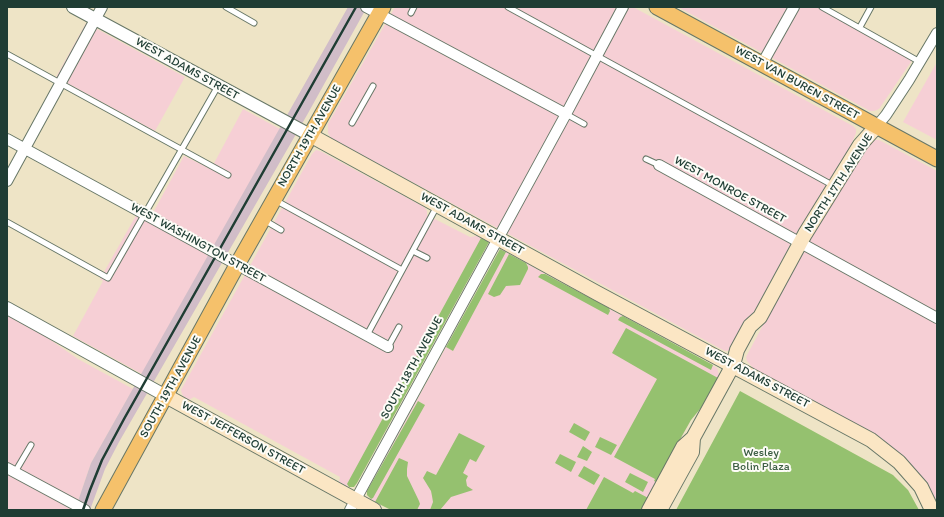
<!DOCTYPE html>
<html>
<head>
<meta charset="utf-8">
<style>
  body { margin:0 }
  #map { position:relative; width:944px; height:517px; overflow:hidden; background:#eee4c6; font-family:Itim,sans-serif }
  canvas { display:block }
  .frame { position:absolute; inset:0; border:8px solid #1f3d34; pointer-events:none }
</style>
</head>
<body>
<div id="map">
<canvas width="944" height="517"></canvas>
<div class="frame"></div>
</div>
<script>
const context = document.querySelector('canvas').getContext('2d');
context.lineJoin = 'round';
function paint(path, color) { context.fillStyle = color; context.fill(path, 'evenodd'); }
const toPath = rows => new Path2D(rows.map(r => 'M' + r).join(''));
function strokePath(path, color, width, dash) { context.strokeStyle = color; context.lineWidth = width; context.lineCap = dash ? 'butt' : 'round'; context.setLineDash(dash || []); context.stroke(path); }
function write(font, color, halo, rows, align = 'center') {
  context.font = font + ' Itim,sans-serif'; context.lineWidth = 4; context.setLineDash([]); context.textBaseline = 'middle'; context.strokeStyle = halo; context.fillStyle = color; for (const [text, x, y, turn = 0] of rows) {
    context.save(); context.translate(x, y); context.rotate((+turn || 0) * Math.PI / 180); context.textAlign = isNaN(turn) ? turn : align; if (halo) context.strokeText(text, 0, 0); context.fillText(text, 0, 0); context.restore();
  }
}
paint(toPath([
  [395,7,633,7,853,126,856,129,856,133,849,150,799,229,735,347,732,350,725,351,331,138,328,133,328,124],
  [678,7,826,7,915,56,879,109,874,111,870,111],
  [86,23,185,77,155,131,56,77],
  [937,62,937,140,903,122],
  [243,109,280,129,142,374,73,336,103,281,100,279,142,205,154,211,184,156,211,169],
  [875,140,879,140,937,171,937,507,897,452,876,435,753,368,747,361,746,357,807,243,871,143],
  [316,150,320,151,424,207,427,211,427,215,470,237,477,236,489,242,357,483,354,487,348,487,339,482,340,477,194,397,189,400,184,397,182,394,181,390,312,154],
  [500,249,717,368,719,375,705,403,691,420,642,510,391,510,371,499,367,495,367,491],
  [7,315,39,332,78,359,133,389,91,463,75,510,7,510]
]), '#f6cfd5');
paint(toPath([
  [348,7,367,7,307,115,119,442,105,469,90,510,75,510,91,463]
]), '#d1bdc8');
paint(toPath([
  [481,238,489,242,357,483,354,487,349,487,347,484],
  [500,249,506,252,453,351,446,347],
  [509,254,526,263,528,267,528,269,520,285,506,286,500,295,494,297,488,294],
  [541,274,545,274,609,308,610,311,608,315,538,277],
  [623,316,713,365,711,370,618,320,620,317],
  [626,328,718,378,705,403,691,420,678,443,660,484,654,481,655,479,614,457,657,379,612,353],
  [740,391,893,475,908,490,919,510,676,510],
  [418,401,425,405,373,498,371,499,367,495,367,491],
  [574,423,590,432,585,441,569,432],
  [459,433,485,446,476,462,470,459,463,473,468,476,466,480,467,486,473,490,451,497,440,510,430,510,433,502,432,496,431,491,423,478,427,471,436,475],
  [600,437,617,445,611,455,595,447],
  [583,446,592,452,587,461,577,457],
  [560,454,576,462,571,472,555,463],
  [399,458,408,462,407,469,407,476,419,501,420,504,417,510,391,510,375,502],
  [584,466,600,475,594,485,578,476],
  [630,473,648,482,643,492,625,482],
  [604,477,633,493,635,491,652,500,644,506,642,510,586,510]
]), '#95c16f');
const service = toPath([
  [226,7,254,23],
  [508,7,834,186],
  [822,7,920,62],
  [411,13,414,7],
  [860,27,871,7],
  [7,54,228,175],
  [566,114,584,124],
  [352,123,373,86],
  [646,159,659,165],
  [275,200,402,270],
  [264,220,281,230],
  [7,222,108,278,218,86],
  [413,251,427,258],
  [367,335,437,206],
  [388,347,399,327],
  [15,472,31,445]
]);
const minor = toPath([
  [366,7,566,114],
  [762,64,794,7],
  [876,127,886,115,909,80,937,33],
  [7,139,388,347],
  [659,165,937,318],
  [7,181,102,7],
  [7,468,85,510],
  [350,510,566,114,623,7]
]);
const tertiary = toPath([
  [73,7,310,135],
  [7,308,166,396]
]);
const secondary = toPath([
  [310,135,597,293,871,440,899,462,921,487,932,510],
  [166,396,374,510],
  [649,510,683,447,693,438,733,365,737,350,750,326,760,317,805,234,860,145,876,127],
  [660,510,692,452,693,438]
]);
const primary = toPath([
  [657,7,937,159],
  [103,510,237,265,383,7]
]);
strokePath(service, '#677767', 7);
strokePath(minor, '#677767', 12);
strokePath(tertiary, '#677767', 14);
strokePath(secondary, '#677767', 16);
strokePath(primary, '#677767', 17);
strokePath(service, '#fff', 5);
strokePath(minor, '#fff', 10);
strokePath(tertiary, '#fff', 12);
strokePath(secondary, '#fbe6c4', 14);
strokePath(primary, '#f5c16b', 15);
strokePath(toPath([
  [83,510,90,490,102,460,124,419,356,7]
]), '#1f3d34', 2.5);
write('12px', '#1f3d34', '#fdfcf7', [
  ["WEST ADAMS STREET",187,69,29],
  ["WEST VAN BUREN STREET",797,83,29],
  ["NORTH 19TH AVENUE",310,136,-60],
  ["NORTH 17TH AVENUE",839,183,-57],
  ["WEST MONROE STREET",730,190,29],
  ["WEST ADAMS STREET",472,224,29],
  ["WEST WASHINGTON STREET",198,243,29],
  ["SOUTH 18TH AVENUE",412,368,-61],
  ["WEST ADAMS STREET",757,378,28],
  ["SOUTH 19TH AVENUE",171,387,-61],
  ["WEST JEFFERSON STREET",243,438,29]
]);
write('12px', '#3c5e43', '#fdfcf7', [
  ["Wesley",761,453],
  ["Bolin Plaza",761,467]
]);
</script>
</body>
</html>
